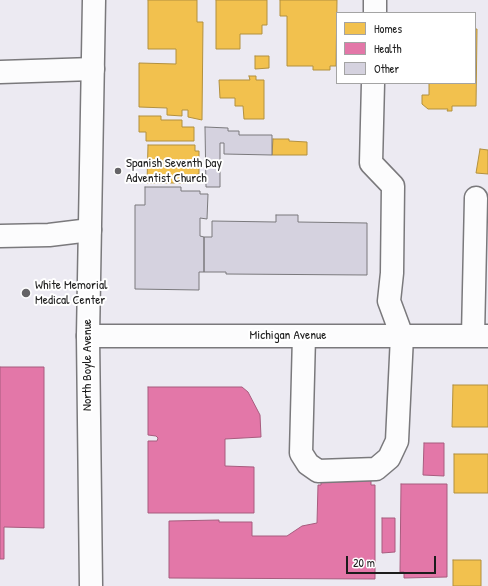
<!DOCTYPE html>
<html>
<head>
<meta charset="utf-8">
<style>
  body { margin:0 }
  #map { position:relative; width:488px; height:586px; overflow:hidden; background:#eceaf2; font-family:"Patrick Hand",sans-serif }
  canvas { display:block }
  .legend { position:absolute; left:336px; top:12px; width:140px; height:72px; box-sizing:border-box; background:#fff; border:1px solid #a4a4a4; margin:0; padding:5px 7px; list-style:none; font-size:12px; color:#1c1c1c }
  .legend li { display:flex; align-items:center; gap:8px; height:20px }
  .legend b { width:20px; border:1px solid #a4a4a4 }
  .scale { position:absolute; left:346px; top:556px; width:90px; height:18px; box-sizing:border-box; border:2px solid #1c1c1c; border-top:0; padding-left:5px; font-size:12px; line-height:14px; white-space:nowrap; color:#1c1c1c; -webkit-text-stroke:3px #fff; paint-order:stroke }
</style>
</head>
<body>
<div id="map">
<canvas width="488" height="586"></canvas>
<ul class="legend">
<li><b style="height:11px;background:#f2c14e"></b>Homes</li>
<li><b style="height:11px;background:#e377a8"></b>Health</li>
<li><b style="height:11px;background:#d5d2df"></b>Other</li>
</ul>
<div class="scale">20 m</div>
</div>
<script>
const context = document.querySelector('canvas').getContext('2d');
context.lineJoin = 'round';
function paint(path, color) { context.fillStyle = color; context.fill(path, 'evenodd'); }
const toPath = rows => new Path2D(rows.map(r => 'M' + r).join(''));
function strokePath(path, color, width, dash) { context.strokeStyle = color; context.lineWidth = width; context.lineCap = dash ? 'butt' : 'round'; context.setLineDash(dash || []); context.stroke(path); }
function write(font, color, halo, rows, align = 'center') {
  context.font = font + ' "Patrick Hand",sans-serif'; context.lineWidth = 4; context.setLineDash([]); context.textBaseline = 'middle'; context.strokeStyle = halo; context.fillStyle = color; for (const [text, x, y, turn = 0] of rows) {
    context.save(); context.translate(x, y); context.rotate((+turn || 0) * Math.PI / 180); context.textAlign = isNaN(turn) ? turn : align; if (halo) context.strokeText(text, 0, 0); context.fillText(text, 0, 0); context.restore();
  }
}
const homes = toPath([
  [148,0,197,0,197,22,203,22,202,120,188,117,188,110,182,110,182,116,167,115,167,108,139,107,139,63,176,64,176,49,148,49,148,0],
  [216,0,267,0,267,25,262,25,262,34,240,34,240,49,216,49,216,0],
  [280,0,337,0,336,66,330,66,330,70,313,70,313,66,287,66,287,16,280,16,280,0],
  [475,29,477,29,476,106,452,106,452,111,447,111,448,109,428,109,422,104,422,95,429,95,429,83,475,83,475,29],
  [255,56,269,56,269,68,255,69,255,56],
  [249,76,256,76,256,80,264,80,264,119,244,119,243,106,235,106,235,98,220,98,219,80,250,80,249,76],
  [139,116,161,116,161,120,182,120,182,127,194,127,194,141,146,141,146,132,139,132,139,116],
  [273,139,289,139,289,141,307,142,307,155,272,155,273,139],
  [148,145,195,145,195,151,199,151,199,174,194,175,194,183,147,183,148,145],
  [480,149,488,150,488,174,476,173,480,149],
  [453,385,488,385,488,427,452,427,453,385],
  [454,454,488,454,488,493,454,493,454,454],
  [453,560,481,560,481,586,453,586,453,560]
]);
paint(homes, '#f2c14e');
strokePath(homes, '#b2903f', 1);
const health = toPath([
  [0,367,44,367,44,528,4,527,4,559,0,559,0,367],
  [148,387,242,387,248,392,260,415,261,437,225,439,225,466,254,467,254,513,148,513,148,441,157,441,158,438,156,436,148,435,148,387],
  [424,443,444,443,444,476,423,475,424,443],
  [321,478,371,478,371,485,375,485,375,579,169,578,169,521,219,520,219,522,252,522,252,536,287,536,302,526,317,523,318,485,321,485,321,478],
  [401,484,447,484,447,577,404,578,404,572,400,572,401,484],
  [382,518,395,518,395,552,382,553,382,518]
]);
paint(health, '#e377a8');
strokePath(health, '#a75c7e', 1);
const building = toPath([
  [205,127,228,128,228,131,239,131,239,135,272,135,272,155,224,154,224,143,220,143,220,187,206,187,205,127],
  [145,187,181,187,181,191,200,191,200,194,208,194,207,219,200,218,200,236,204,237,204,272,199,272,199,290,135,289,135,205,145,205,145,187],
  [276,215,298,215,298,222,367,223,367,275,226,274,226,272,204,272,204,237,212,237,212,221,276,222,276,215]
]);
paint(building, '#d5d2df');
strokePath(building, '#7a797c', 1);
const minor = toPath([
  [375,13,375,0],
  [0,72,93,69],
  [0,236,49,235,90,230],
  [88,336,488,336],
  [304,336,301,453,308,464,318,471,376,469,389,458,397,441,402,336,389,301,392,273,393,186,371,163,373,83],
  [473,336,476,198]
]);
const major = toPath([
  [91,586,88,336,94,0]
]);
strokePath(minor, '#7a797c', 25);
strokePath(major, '#7a797c', 25);
strokePath(minor, '#fcfcfd', 22);
strokePath(major, '#fcfcfd', 22);
for (const [x, y, r, color] of [
  [118,171,4,"#656467"],
  [26,293,5,"#656467"]
]) { const dot = new Path2D(); dot.arc(x, y, r, 0, 2 * Math.PI); context.fillStyle = color; context.fill(dot); strokePath(dot, '#fff', 1.5); }
write('13px', '#1c1c1c', '#fff', [
  ["Spanish Seventh Day",126,164],
  ["Adventist Church",126,179],
  ["White Memorial",35,286],
  ["Medical Center",35,301]
], 'left');
write('13px', '#1c1c1c', '#fff', [
  ["Michigan Avenue",288,336],
  ["North Boyle Avenue",88,365,-90]
]);
</script>
</body>
</html>
